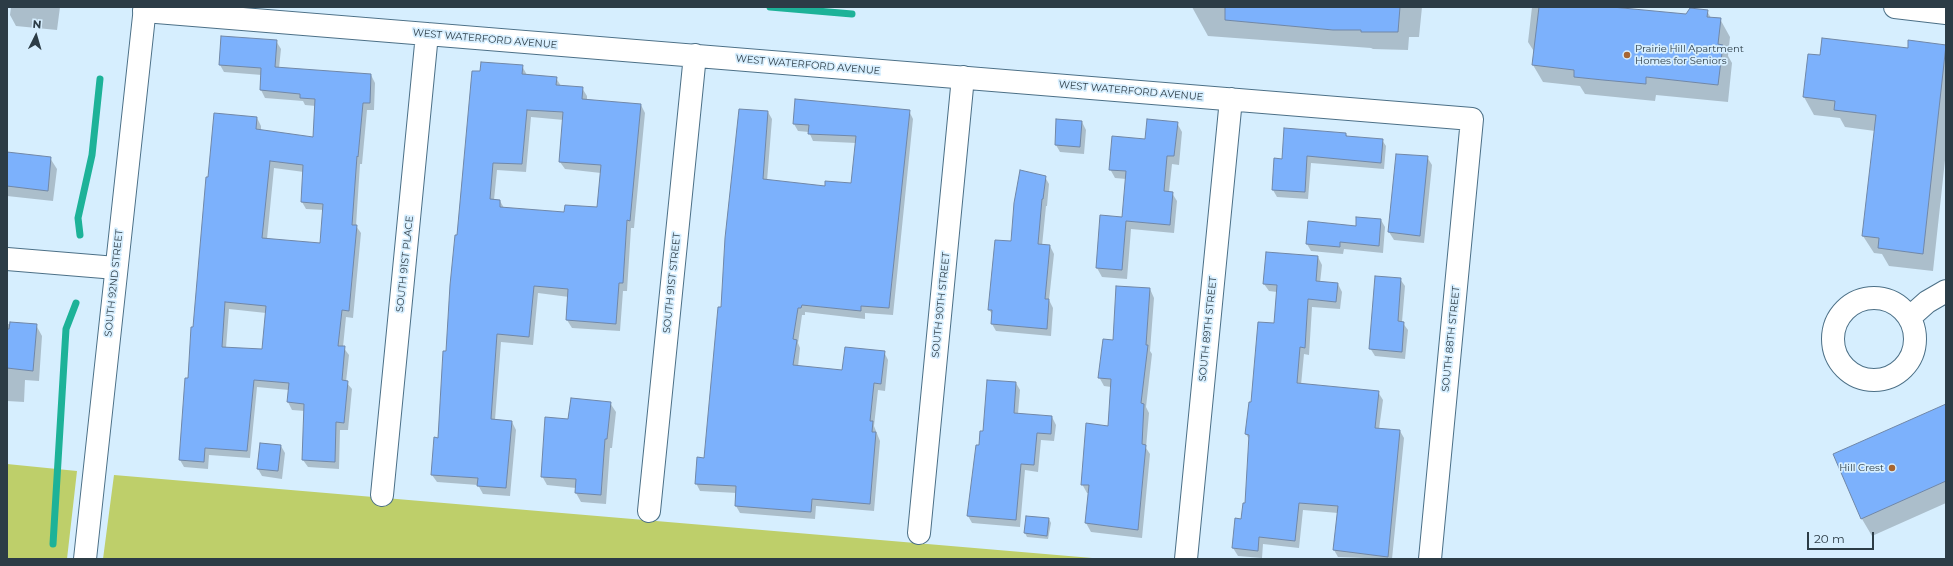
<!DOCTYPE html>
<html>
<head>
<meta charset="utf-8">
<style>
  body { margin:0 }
  #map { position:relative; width:1953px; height:566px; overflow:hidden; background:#d6eefe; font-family:Montserrat,sans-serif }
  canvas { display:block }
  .frame { position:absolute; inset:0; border:8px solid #2c3c46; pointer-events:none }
  .north { position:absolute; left:16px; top:16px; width:40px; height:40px; -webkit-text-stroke:3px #d6eefe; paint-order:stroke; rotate:5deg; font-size:11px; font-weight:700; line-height:16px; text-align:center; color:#2c3c46 }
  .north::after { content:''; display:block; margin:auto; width:14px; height:18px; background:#2c3c46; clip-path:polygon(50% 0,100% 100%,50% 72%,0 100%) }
  .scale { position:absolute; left:1807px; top:532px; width:67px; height:18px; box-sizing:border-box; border:2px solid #2c3c46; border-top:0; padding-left:5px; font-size:12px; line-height:14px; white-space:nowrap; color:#2c3c46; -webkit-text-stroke:3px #d6eefe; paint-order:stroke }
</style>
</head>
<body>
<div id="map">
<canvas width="1953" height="566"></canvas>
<div class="frame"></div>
<div class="north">N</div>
<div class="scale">20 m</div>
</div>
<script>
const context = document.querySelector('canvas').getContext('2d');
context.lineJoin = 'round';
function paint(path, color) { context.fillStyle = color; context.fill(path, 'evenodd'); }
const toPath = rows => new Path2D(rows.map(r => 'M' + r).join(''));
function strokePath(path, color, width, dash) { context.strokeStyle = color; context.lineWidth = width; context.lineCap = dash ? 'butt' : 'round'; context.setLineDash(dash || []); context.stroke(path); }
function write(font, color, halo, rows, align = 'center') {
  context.font = font + ' Montserrat,sans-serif'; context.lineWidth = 3.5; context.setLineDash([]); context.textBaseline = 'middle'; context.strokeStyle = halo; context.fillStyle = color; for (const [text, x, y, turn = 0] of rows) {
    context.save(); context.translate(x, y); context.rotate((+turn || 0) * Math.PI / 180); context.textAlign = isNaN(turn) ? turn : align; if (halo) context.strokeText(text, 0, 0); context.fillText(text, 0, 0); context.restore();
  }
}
paint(toPath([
  [7,464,77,471,67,559,7,559],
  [114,475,1104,559,103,559]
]), '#becf6a');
paint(toPath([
  [11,7,60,7,57,30,16,26,10,15],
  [1192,7,1422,7,1419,37,1409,37,1408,50,1373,49,1371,48,1208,36],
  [1532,7,1623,7,1623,9,1686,15,1707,11,1711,18,1720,19,1730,37,1728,56,1732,63,1728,102,1656,95,1655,101,1585,94,1580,86,1543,82,1533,65,1535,53,1528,42],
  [276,41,281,49,279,68,371,75,375,83,374,110,367,110,362,164,360,164,356,226,361,233,353,318,346,317,343,347,349,355,346,382,352,389,348,430,340,430,339,469,308,467,303,460,305,411,292,410,288,402,289,390,257,387,250,458,209,455,208,469,184,467,180,460,209,178,257,118,261,126,261,131,313,138,316,106,305,105,303,101,265,98,261,90,262,75,224,72,220,65],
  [274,168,304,172,302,202,306,209,324,210,321,244,267,239],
  [229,309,266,313,263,351,226,348],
  [1946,46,1946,151,1933,271,1889,266,1882,254,1874,253,1863,236,1875,131,1845,127,1840,118,1814,115,1804,97,1821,56],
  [522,66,527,75,556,78,561,86,582,88,587,96,587,100,641,105,645,113,634,228,631,228,627,291,623,291,620,331,572,328,567,320,569,297,538,293,533,345,501,342,495,420,512,422,516,430,510,496,483,494,478,485,437,482,432,475,439,439,458,236,481,72],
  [531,117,564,120,560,162,565,169,601,173,598,208,565,213,504,208,500,201,494,200,497,170,526,172],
  [909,111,913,119,893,315,865,313,865,319,805,312,805,315,802,315,798,343,800,348,798,367,843,371,884,352,888,360,885,391,878,390,874,426,880,441,874,511,816,506,815,519,740,513,736,506,737,493,700,491,696,483,705,459,722,308,768,112,772,119,767,181,826,187,852,184,856,143,813,141,809,132,798,131,794,124],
  [1082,122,1086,130,1084,154,1060,152,1056,145],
  [1177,123,1182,132,1179,165,1172,164,1169,192,1172,193,1177,201,1174,233,1131,229,1127,279,1102,277,1097,268,1101,216,1123,218,1126,179,1115,178,1110,169,1146,140],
  [1345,133,1348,137,1382,140,1386,146,1384,169,1311,163,1308,199,1277,197,1273,190,1283,160],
  [7,153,50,158,57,169,53,201,7,196],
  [1397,155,1427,157,1432,165,1424,243,1394,240,1389,232],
  [1045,177,1049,184,1047,206,1046,206,1042,246,1050,246,1054,254,1049,300,1053,308,1051,336,996,331,992,324,993,315,989,310,1011,243],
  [1381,220,1385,227,1383,253,1344,249,1343,254,1311,251,1307,244],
  [1318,257,1322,265,1320,283,1338,284,1342,292,1340,309,1312,307,1309,355,1304,354,1301,385,1378,392,1383,400,1379,429,1400,431,1404,438,1392,559,1338,557,1334,550,1338,513,1303,510,1299,548,1263,544,1262,558,1238,556,1233,548,1245,505,1250,441,1246,434,1252,403,1275,324,1277,292,1269,291,1264,284],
  [1400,279,1405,286,1402,322,1408,330,1405,359,1375,356,1370,348],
  [1150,289,1154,298,1150,351,1152,354,1146,407,1149,413,1146,448,1150,454,1142,538,1091,532,1086,523,1089,493,1087,493,1082,484,1109,427,1111,387,1104,386,1099,377,1114,342],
  [7,324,36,325,42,336,39,381,25,380,24,402,7,401],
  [1016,383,1020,390,1018,414,1052,417,1056,425,1054,441,1041,440,1038,472,1025,470,1020,527,972,523,968,516,980,447,984,432],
  [610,403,616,412,612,448,610,448,606,504,581,502,576,493,576,488,547,485,542,476,569,420],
  [1946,405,1946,503,1872,536,1862,519,1834,455],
  [281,446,285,453,282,479,262,476,258,469],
  [1027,517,1049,519,1051,523,1048,539,1027,537,1025,533]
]), '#0003');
strokePath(toPath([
  [770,7,852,14],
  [80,235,78,218,92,155,100,79],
  [53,544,66,329,76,303]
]), '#1db298', 7);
const building = toPath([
  [1225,7,1400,7,1398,32,1361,32,1361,30,1333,30,1225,20,1225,7],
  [1539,7,1612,7,1686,14,1690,8,1708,10,1707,17,1721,18,1718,44,1723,45,1718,85,1646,77,1646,84,1603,80,1574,77,1574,70,1532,65,1539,7],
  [221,36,277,40,275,67,371,74,370,103,363,103,358,157,357,156,352,225,357,225,349,311,342,310,338,346,345,346,342,380,348,381,344,423,336,422,335,462,302,460,304,404,287,402,289,383,254,380,247,451,205,448,204,462,179,460,185,378,188,378,191,327,193,327,206,177,208,177,214,113,257,117,256,129,313,137,315,99,300,98,300,94,260,90,261,68,219,65,221,36],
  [270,161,303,165,301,202,323,204,320,243,262,238,270,161],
  [225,302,266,306,262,349,222,347,225,302],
  [1822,38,1908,48,1908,40,1946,45,1923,254,1878,248,1879,238,1862,236,1876,115,1834,110,1835,101,1803,97,1808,54,1820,55,1822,38],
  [481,62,523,65,522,74,557,77,556,85,583,87,582,99,641,104,630,221,627,220,623,283,619,283,616,324,566,320,568,289,534,286,529,337,497,334,491,419,512,421,506,488,477,486,478,478,431,475,434,437,438,438,443,351,446,351,450,285,455,235,457,235,472,71,480,71,481,62],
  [527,110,563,112,559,162,601,165,597,207,565,205,564,212,500,207,500,200,490,199,493,163,522,164,527,110],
  [795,99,910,110,889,308,861,306,861,311,802,305,801,308,798,308,793,339,797,340,793,365,842,370,845,347,885,351,881,384,874,383,870,421,873,421,872,432,876,432,870,504,812,499,811,512,735,506,736,486,695,484,697,457,704,458,718,307,721,307,725,238,739,109,768,111,763,179,825,186,825,181,851,183,856,136,808,134,809,125,793,124,795,99],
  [1056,119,1082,121,1080,147,1055,145,1056,119],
  [1147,119,1178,122,1174,156,1167,156,1164,191,1173,192,1170,225,1126,221,1122,270,1096,268,1100,215,1122,217,1126,171,1109,170,1112,136,1145,139,1147,119],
  [1284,128,1346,133,1346,136,1383,139,1381,163,1307,156,1305,192,1272,190,1274,158,1282,159,1284,128],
  [7,152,51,157,48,191,7,186,7,152],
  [1396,154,1428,156,1420,236,1388,232,1396,154],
  [1020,170,1046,176,1043,199,1042,199,1038,244,1050,245,1045,299,1049,299,1047,329,991,324,992,310,988,310,995,240,1011,241,1014,203,1020,170],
  [1356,217,1381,219,1379,246,1340,242,1340,247,1306,244,1308,221,1356,226,1356,217],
  [1266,252,1318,256,1316,281,1338,283,1336,302,1308,299,1305,348,1300,347,1297,383,1379,391,1375,428,1400,430,1388,557,1333,550,1338,506,1299,503,1295,541,1259,537,1258,551,1232,548,1235,518,1241,519,1243,503,1245,503,1249,435,1245,434,1249,402,1251,402,1258,322,1274,323,1277,285,1263,284,1266,252],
  [1375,276,1401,278,1398,321,1404,322,1402,352,1369,349,1375,276],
  [1116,286,1150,288,1146,345,1148,345,1141,403,1144,404,1142,444,1146,445,1138,530,1085,523,1089,485,1081,485,1086,423,1108,426,1111,379,1098,378,1103,339,1113,340,1116,286],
  [10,322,37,324,33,371,7,368,7,329,9,329,10,322],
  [987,380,1016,382,1014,413,1052,416,1051,434,1037,433,1034,465,1021,464,1016,520,967,516,976,445,979,445,980,431,983,431,987,380],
  [571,398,611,402,607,439,605,439,601,495,575,493,576,479,541,477,545,417,568,419,571,398],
  [1946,404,1946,481,1861,519,1833,454,1946,404],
  [260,443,281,445,278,471,257,469,260,443],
  [1026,516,1049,518,1047,536,1024,533,1026,516]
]);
paint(building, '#7cb1fc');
strokePath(building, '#7087a7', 1);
const street = toPath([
  [1895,7,1946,13],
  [144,11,1472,119,1430,559],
  [7,259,116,268],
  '1833 339a41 41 0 1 1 82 0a41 41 0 1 1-82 0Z',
  [1909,318,1927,302,1946,291],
  [382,495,427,34],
  [649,511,695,55],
  [919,533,963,77],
  [1186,559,1231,99]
]);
const secondary = toPath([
  [85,559,145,7]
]);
strokePath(street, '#4c7087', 24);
strokePath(secondary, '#4c7087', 24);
strokePath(street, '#fff', 22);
strokePath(secondary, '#fff', 22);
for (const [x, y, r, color] of [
  [1627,55,4,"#a76531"],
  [1892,468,4,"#a76531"]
]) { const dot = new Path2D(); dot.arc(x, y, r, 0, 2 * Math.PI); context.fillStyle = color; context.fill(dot); strokePath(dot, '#d6eefe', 1.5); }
write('10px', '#2c3c46', '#d6eefe', [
  ["WEST WATERFORD AVENUE",485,39,5],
  ["WEST WATERFORD AVENUE",808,65,5],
  ["WEST WATERFORD AVENUE",1131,91,5],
  ["SOUTH 91ST PLACE",405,264,-84],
  ["SOUTH 92ND STREET",114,283,-84],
  ["SOUTH 91ST STREET",672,283,-84],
  ["SOUTH 90TH STREET",941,305,-84],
  ["SOUTH 89TH STREET",1208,329,-84],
  ["SOUTH 88TH STREET",1451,339,-84]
]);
write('10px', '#2c3c46', '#d6eefe', [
  ["Prairie Hill Apartment",1635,49],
  ["Homes for Seniors",1635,61],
  ["Hill Crest",1884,468,"right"]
], 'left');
</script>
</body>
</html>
